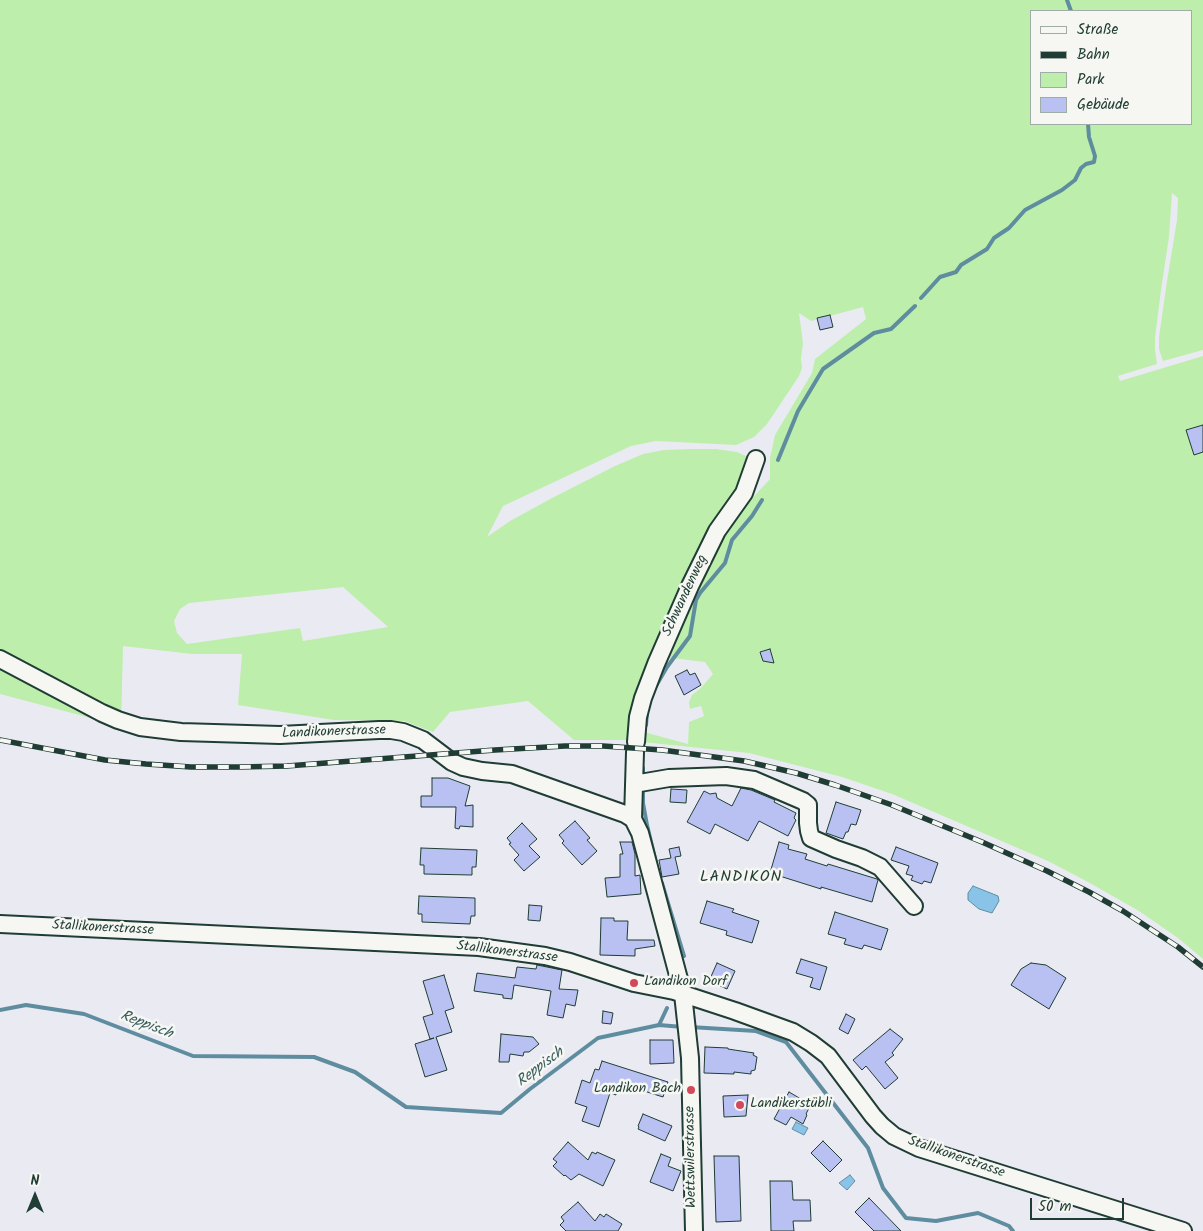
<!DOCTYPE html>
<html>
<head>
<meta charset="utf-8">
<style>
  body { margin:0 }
  #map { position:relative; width:1203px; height:1231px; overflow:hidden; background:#eaebf2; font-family:Kalam,sans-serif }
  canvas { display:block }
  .legend { position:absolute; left:1030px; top:10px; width:162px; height:115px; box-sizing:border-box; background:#f6f6f2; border:1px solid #a0aca6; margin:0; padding:6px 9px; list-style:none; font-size:15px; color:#1f3d34 }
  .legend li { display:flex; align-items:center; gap:10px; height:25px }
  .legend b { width:25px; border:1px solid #a0aca6 }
  .north { position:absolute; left:10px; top:1171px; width:50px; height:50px; -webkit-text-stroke:4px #f6f6f2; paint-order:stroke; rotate:0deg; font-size:14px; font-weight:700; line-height:20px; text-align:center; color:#1f3d34 }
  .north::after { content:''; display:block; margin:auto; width:18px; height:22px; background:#1f3d34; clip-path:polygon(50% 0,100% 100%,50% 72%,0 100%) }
  .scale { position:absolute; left:1030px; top:1198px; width:94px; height:22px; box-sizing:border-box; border:2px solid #1f3d34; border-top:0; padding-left:6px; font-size:15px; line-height:18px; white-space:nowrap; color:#1f3d34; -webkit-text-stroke:4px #f6f6f2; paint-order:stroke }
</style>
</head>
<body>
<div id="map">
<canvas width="1203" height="1231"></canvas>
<ul class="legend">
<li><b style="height:6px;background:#f6f6f2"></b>Straße</li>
<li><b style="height:6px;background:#1f3d34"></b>Bahn</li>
<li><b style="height:14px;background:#beeeac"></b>Park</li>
<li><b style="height:14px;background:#b9c0f2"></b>Gebäude</li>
</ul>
<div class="north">N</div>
<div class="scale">50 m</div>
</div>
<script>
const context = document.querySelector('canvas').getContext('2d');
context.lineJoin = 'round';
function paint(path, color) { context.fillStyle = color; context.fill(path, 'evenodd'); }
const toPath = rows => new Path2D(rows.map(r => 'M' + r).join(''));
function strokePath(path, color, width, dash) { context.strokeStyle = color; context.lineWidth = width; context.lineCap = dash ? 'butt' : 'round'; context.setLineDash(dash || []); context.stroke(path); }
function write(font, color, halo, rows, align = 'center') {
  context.font = font + ' Kalam,sans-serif'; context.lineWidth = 5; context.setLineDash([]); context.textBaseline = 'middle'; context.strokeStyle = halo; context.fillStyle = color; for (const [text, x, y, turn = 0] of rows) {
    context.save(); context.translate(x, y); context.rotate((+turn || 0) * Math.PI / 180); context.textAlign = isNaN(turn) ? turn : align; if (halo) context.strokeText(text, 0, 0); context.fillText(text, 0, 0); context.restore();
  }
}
paint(toPath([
  [0,0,1203,0,1203,350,1163,361,1159,349,1159,337,1167,281,1177,220,1178,198,1172,193,1169,237,1161,290,1155,338,1155,350,1157,364,1118,376,1120,381,1203,356,1203,959,1178,938,1139,911,1088,882,1048,861,892,794,842,777,749,753,642,742,644,732,688,744,689,722,704,716,701,706,690,709,689,702,692,695,701,688,713,674,705,662,664,657,701,575,733,519,770,479,770,458,775,435,812,373,815,359,866,319,863,307,811,321,799,313,803,343,801,358,802,368,799,376,767,424,754,437,736,445,656,441,631,446,503,506,487,537,510,521,552,498,615,466,643,454,664,450,690,449,716,449,737,452,748,457,749,468,738,494,721,517,689,579,658,649,637,704,631,740,574,740,528,701,450,712,433,732,404,721,334,720,238,705,242,654,192,654,123,646,121,726,0,694],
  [1032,11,1192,11,1192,124,1032,124],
  [343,587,388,627,303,641,300,628,187,644,177,633,174,621,180,609,189,603]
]), '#beeeac');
const water = toPath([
  [973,886,998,896,999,901,992,913,979,909,968,900,968,893,973,886],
  [796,1122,808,1128,804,1135,792,1129,796,1122],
  [850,1175,855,1181,847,1190,839,1183,850,1175]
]);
paint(water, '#89c3e8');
strokePath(water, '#5f8da0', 1);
strokePath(toPath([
  [1067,0,1071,11],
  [921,298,940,277,956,272,961,265,987,249,994,238,1009,228,1025,210,1062,190,1075,180,1081,168,1086,164,1094,162,1095,156,1089,137,1088,124],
  [778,460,798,411,823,369,874,333,891,329,915,306],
  [656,686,667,667,690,636,696,600,700,593,725,563,732,540,752,516,762,500],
  [646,725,647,713],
  [643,776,643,768],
  [643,789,643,803,647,825,656,863],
  [662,883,684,956],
  [0,1010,26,1005,84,1014,193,1056,314,1057,355,1072,406,1107,501,1113,530,1089,598,1038,659,1025,683,1027],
  [659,1025,667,1008],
  [690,1027,756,1031,786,1042,868,1148,883,1188,906,1218,936,1221,978,1213,1009,1226,1013,1231]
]), '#5f8da0', 4);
const building = toPath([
  [830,315,833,327,820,330,817,318,830,315],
  [1203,425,1203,452,1194,455,1186,430,1203,425],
  [770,649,774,663,763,661,760,652,770,649],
  [687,670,690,675,695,673,701,685,684,695,675,676,687,670],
  [432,778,448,778,470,786,465,806,473,805,473,827,460,826,459,829,455,828,456,807,421,807,421,796,432,796,432,778],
  [741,788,751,790,775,800,774,802,796,813,794,818,796,820,788,836,759,821,748,841,715,824,710,834,687,822,704,791,710,794,716,793,717,798,732,806,741,788],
  [671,789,687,790,686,803,670,802,671,789],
  [836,802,861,810,856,825,851,824,848,832,846,832,843,839,826,833,836,802],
  [575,821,590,838,587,840,597,851,582,865,562,843,564,841,559,835,575,821],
  [522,823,537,839,529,846,540,857,524,871,514,860,519,855,509,844,511,843,507,838,522,823],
  [620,842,632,842,635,854,635,876,640,875,641,894,607,897,605,878,620,877,620,854,623,854,620,842],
  [779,842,789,845,788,849,807,854,805,859,827,866,828,864,877,879,878,880,872,902,821,887,821,889,770,873,779,842],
  [679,847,681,856,675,857,679,874,662,877,659,860,671,858,669,849,679,847],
  [896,847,938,863,931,883,924,881,922,884,911,880,913,876,906,874,909,866,891,860,896,847],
  [421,848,477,850,476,867,472,867,472,875,424,874,424,865,420,865,421,848],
  [419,896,475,898,475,916,471,916,470,924,422,922,422,914,418,914,419,896],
  [707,901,734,909,732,912,759,921,752,943,726,935,727,931,700,923,707,901],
  [529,905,542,906,540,921,528,920,529,905],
  [835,912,888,929,881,950,864,945,862,949,844,944,846,939,828,934,835,912],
  [601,918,614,918,614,921,628,921,627,940,654,940,655,946,635,949,635,956,600,955,601,918],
  [801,959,827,967,820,990,810,987,813,978,796,973,801,959],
  [717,963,735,971,727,989,709,981,717,963],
  [1031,963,1046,965,1066,978,1049,1009,1011,985,1021,969,1031,963],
  [537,965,562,970,559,989,578,990,575,1006,566,1004,563,1018,547,1015,551,991,514,985,512,999,503,998,503,995,474,991,477,973,515,978,517,967,536,969,537,965],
  [444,975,454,1008,445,1011,452,1032,436,1037,447,1070,425,1077,415,1044,434,1038,430,1039,423,1017,433,1014,423,981,444,975],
  [603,1011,613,1013,611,1024,602,1023,603,1011],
  [846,1014,855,1019,848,1034,839,1029,846,1014],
  [890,1029,903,1039,892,1053,894,1055,885,1062,898,1078,885,1089,866,1066,862,1070,853,1060,890,1029],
  [501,1034,533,1037,539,1044,529,1052,524,1052,523,1056,510,1054,509,1062,499,1062,501,1034],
  [650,1040,673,1040,674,1063,650,1064,650,1040],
  [705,1047,728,1048,728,1049,754,1053,753,1055,757,1057,755,1070,751,1071,751,1074,734,1072,734,1074,704,1073,705,1047],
  [602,1061,668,1082,663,1097,619,1083,616,1095,610,1093,599,1127,582,1121,587,1107,575,1103,582,1080,590,1083,595,1069,599,1070,602,1061],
  [789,1092,801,1099,800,1101,810,1106,806,1114,807,1115,803,1124,791,1117,786,1125,774,1119,789,1092],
  [748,1095,746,1116,724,1117,723,1096,748,1095],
  [643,1114,672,1126,665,1141,638,1129,639,1127,638,1126,643,1114],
  [823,1141,842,1160,830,1172,811,1153,823,1141],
  [568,1142,588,1160,592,1152,596,1154,597,1152,615,1160,603,1186,579,1174,571,1180,565,1175,564,1176,553,1166,557,1162,553,1159,568,1142],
  [661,1154,671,1158,668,1166,681,1171,673,1191,650,1182,661,1154],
  [714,1156,739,1156,741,1221,716,1222,714,1156],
  [770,1181,792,1181,793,1200,810,1200,811,1221,793,1221,794,1231,771,1231,770,1181],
  [869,1198,901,1231,874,1231,855,1212,869,1198],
  [578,1202,595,1221,600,1214,604,1217,606,1214,622,1224,618,1231,566,1231,560,1225,564,1221,561,1217,578,1202]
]);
paint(building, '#b9c0f2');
strokePath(building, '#1f3d34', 1);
const minor = toPath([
  [0,659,102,713,118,720,140,727,181,732,280,735,379,730,391,730,403,732,423,740,452,762,463,767,482,771,512,774,625,814,633,819,640,833,683,994,690,1058,694,1231],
  [636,742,638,717,643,698,656,664,690,586,717,531,744,493,756,459],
  [634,784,669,778,726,776,754,780,803,801,808,805,808,823,809,831,811,838,836,849,862,858,880,867,914,906],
  [633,819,635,752],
  [0,924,479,947,545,956,570,962,634,983,674,991,735,1011,793,1032,811,1043,828,1056,873,1116,882,1126,894,1136,919,1148,1183,1231]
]);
strokePath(minor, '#1f3d34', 20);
strokePath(minor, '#f6f6f2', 16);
const rail = toPath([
  [0,740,105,760,146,764,191,767,239,767,287,766,495,750,565,746,603,746,662,750,744,761,796,773,835,785,892,805,982,842,1047,871,1089,892,1123,911,1178,947,1203,967]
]);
strokePath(rail, '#1f3d34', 5.5);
strokePath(rail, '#f6f6f2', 4, [11]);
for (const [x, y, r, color] of [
  [634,983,5,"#d1495b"],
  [691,1090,5,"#d1495b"],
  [740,1105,5,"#d1495b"]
]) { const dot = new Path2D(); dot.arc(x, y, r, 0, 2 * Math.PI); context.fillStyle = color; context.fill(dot); strokePath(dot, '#f6f6f2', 2); }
write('14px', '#1f3d34', '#f6f6f2', [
  ["Schwandenweg",686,596,-65],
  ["Landikonerstrasse",334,733,-2],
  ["Stallikonerstrasse",103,929,3],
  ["Stallikonerstrasse",507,953,7],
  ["Wettswilerstrasse",692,1157,-91],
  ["Stallikonerstrasse",956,1158,19]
]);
write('14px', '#1f3d34', '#f6f6f2', [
  ["Landikon Dorf",644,983],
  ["Landikon Bach",681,1090,"right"],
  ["Landikerstübli",750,1105]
], 'left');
write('italic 15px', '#3a5e61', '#f6f6f2', [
  ["Reppisch",146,1026,21],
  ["Reppisch",541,1068,-37]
]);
context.letterSpacing = '1px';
write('16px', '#1f3d34', '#f6f6f2', [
  ["LANDIKON",741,878]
]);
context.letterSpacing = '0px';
</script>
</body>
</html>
